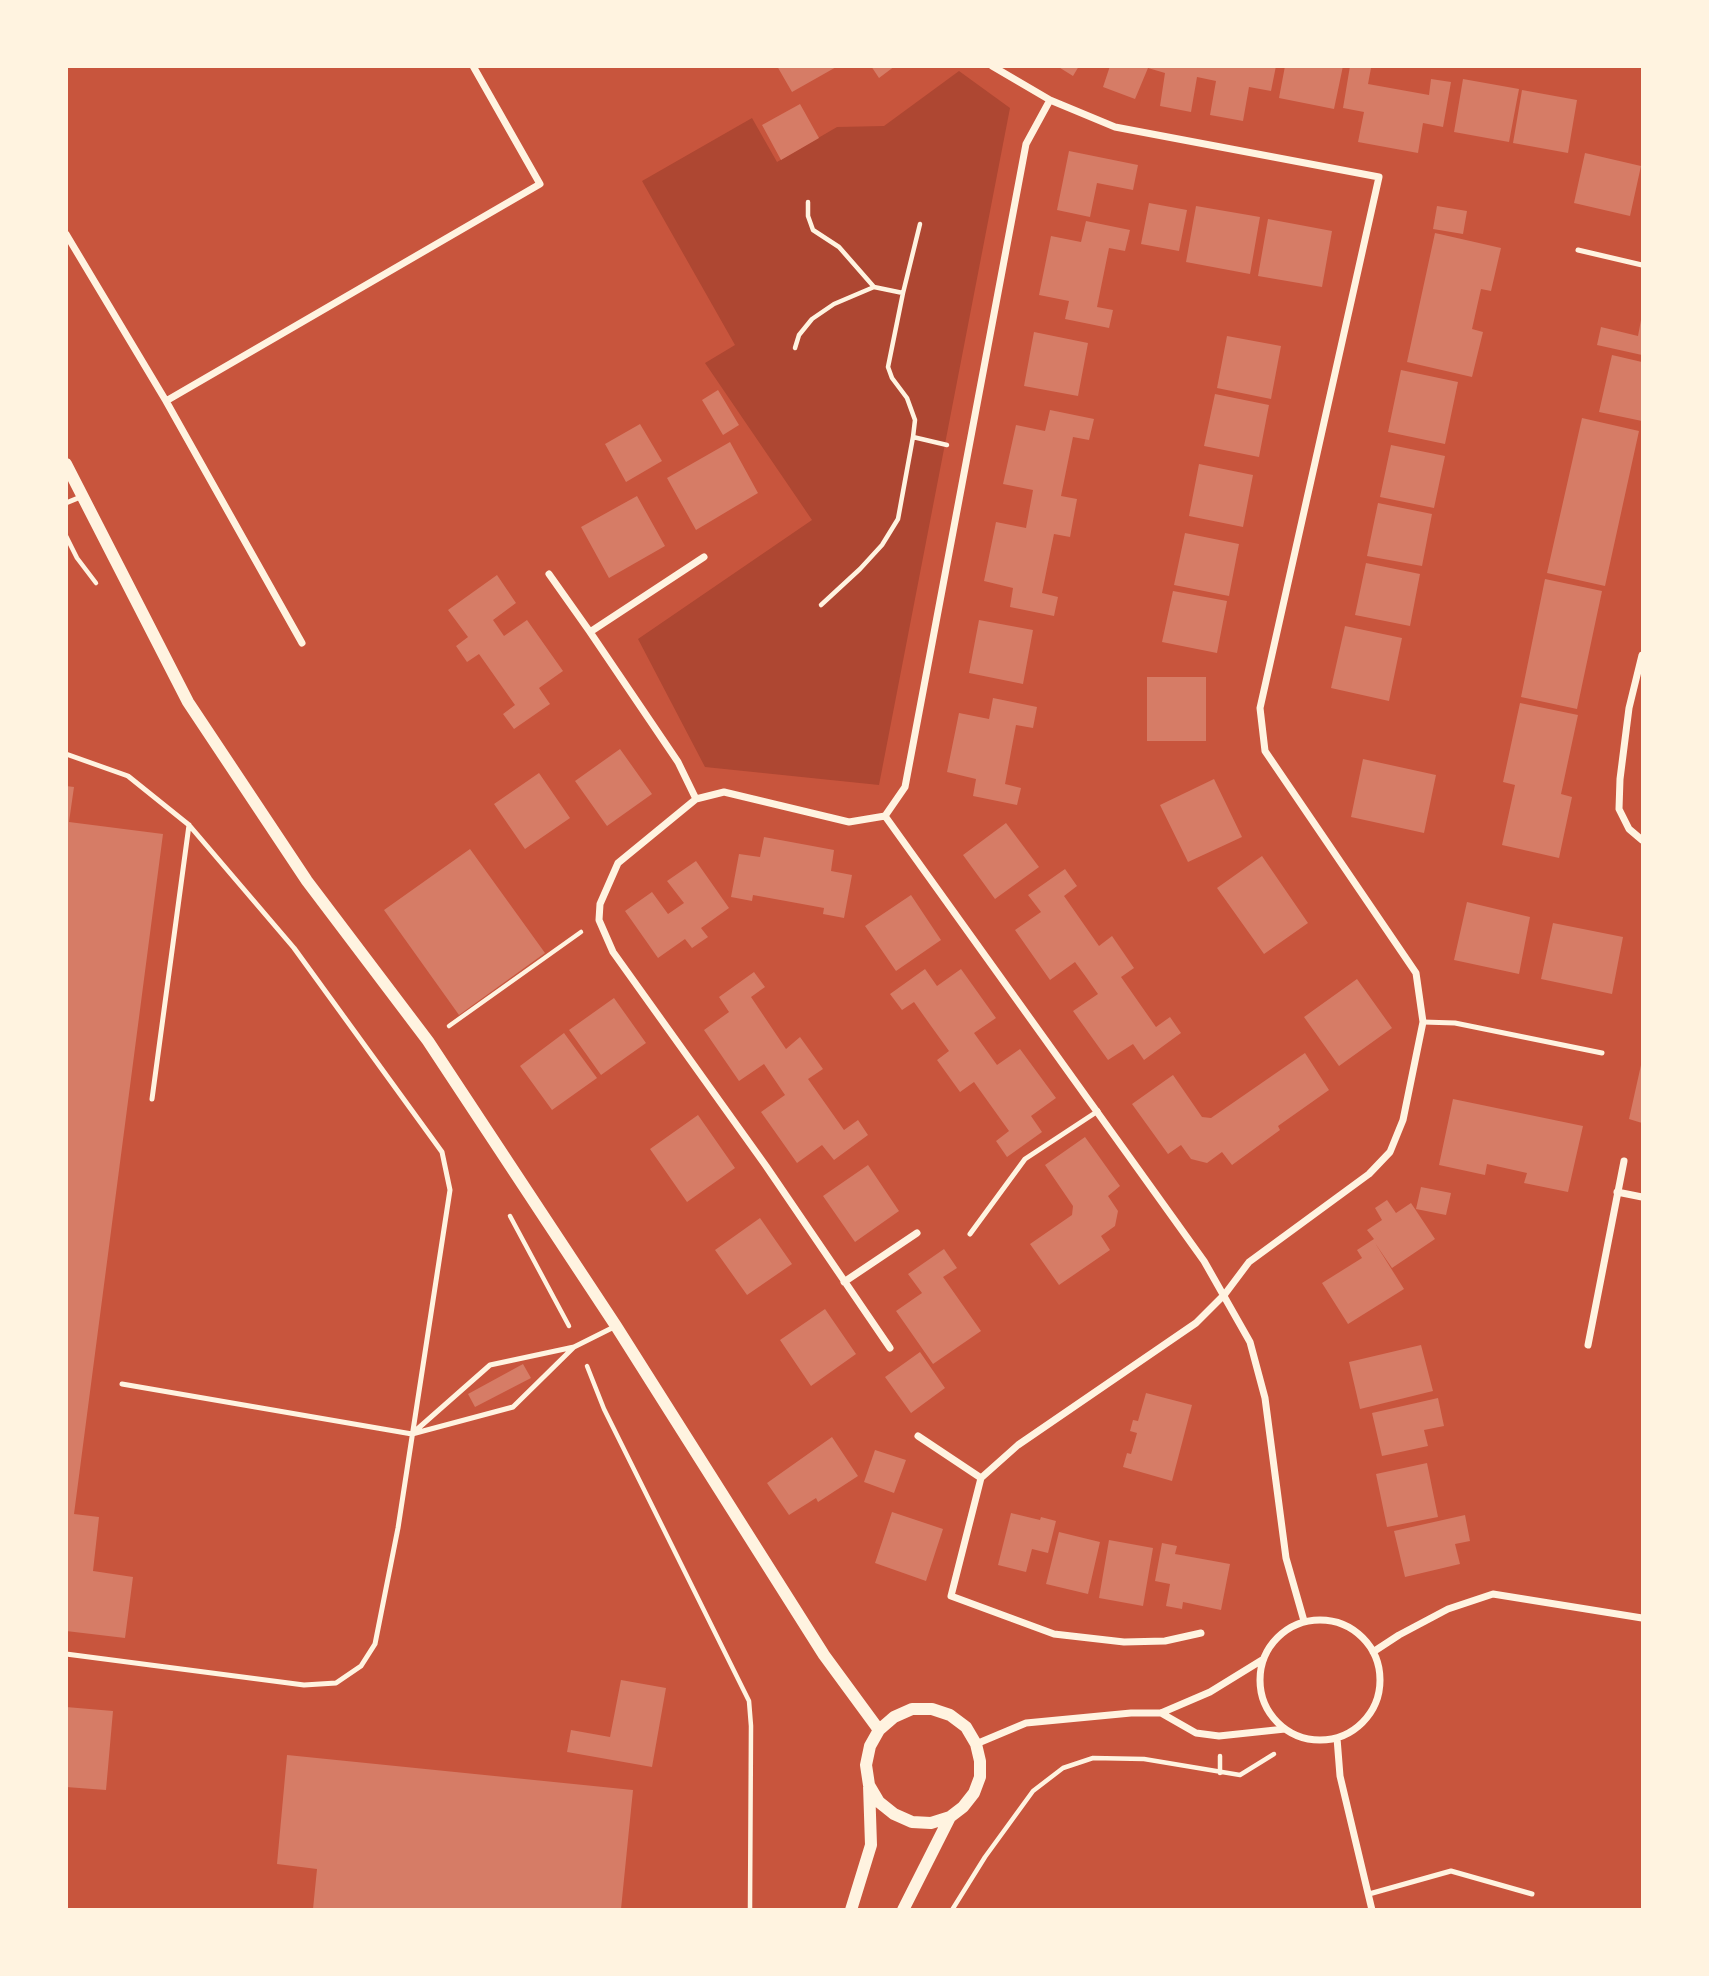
<!DOCTYPE html>
<html>
<head>
<meta charset="utf-8">
<style>
  body { margin:0 }
  #map { position:relative; width:1709px; height:1976px; overflow:hidden; background:#c8553d; font-family:Roboto,sans-serif }
  canvas { display:block }
  .frame { position:absolute; inset:0; border:68px solid #fff3e0; pointer-events:none }
</style>
</head>
<body>
<div id="map">
<canvas width="1709" height="1976"></canvas>
<div class="frame"></div>
</div>
<script>
const context = document.querySelector('canvas').getContext('2d');
context.lineJoin = 'round';
function paint(path, color) { context.fillStyle = color; context.fill(path, 'evenodd'); }
const toPath = rows => new Path2D(rows.map(r => 'M' + r).join(''));
function strokePath(path, color, width, dash) { context.strokeStyle = color; context.lineWidth = width; context.lineCap = dash ? 'butt' : 'round'; context.setLineDash(dash || []); context.stroke(path); }
paint(toPath([
  [959,71,1010,108,879,785,705,767,638,639,812,520,705,363,735,345,642,181,752,118,777,162,837,127,884,126]
]), '#ae4732');
paint(toPath([
  [777,66,838,66,792,92],
  [871,66,895,66,879,78],
  [1057,66,1079,66,1073,76],
  [1110,66,1276,66,1271,91,1249,87,1243,121,1210,115,1216,81,1197,77,1191,112,1160,106,1165,73,1148,68,1135,99,1103,87],
  [1285,66,1343,66,1334,109,1279,98],
  [1350,66,1371,68,1368,84,1429,95,1431,79,1451,82,1443,127,1423,123,1418,153,1358,142,1364,112,1343,108],
  [1463,79,1519,89,1509,142,1454,132],
  [1522,90,1577,100,1568,153,1513,143],
  [800,104,819,138,781,160,762,125],
  [1069,151,1138,165,1133,190,1097,183,1090,217,1057,210],
  [1585,153,1641,166,1630,216,1574,203],
  [1149,203,1187,210,1179,251,1141,244],
  [1196,206,1260,217,1250,274,1186,262],
  [1437,206,1467,211,1463,234,1433,229],
  [1268,219,1332,231,1322,287,1258,276],
  [1086,221,1130,230,1125,251,1109,248,1097,307,1113,310,1109,328,1065,319,1069,301,1039,295,1051,236,1081,242],
  [1435,233,1501,248,1491,291,1481,289,1472,329,1483,332,1472,377,1407,362],
  [1641,320,1642,355,1597,345,1601,327,1638,336],
  [1034,332,1088,343,1078,396,1024,386],
  [1227,336,1281,346,1271,399,1217,388],
  [1612,355,1642,362,1642,421,1599,412],
  [1401,370,1458,382,1445,444,1388,432],
  [718,390,739,425,723,435,702,400],
  [1215,394,1269,405,1259,457,1204,446],
  [1050,410,1094,419,1089,440,1073,437,1061,496,1077,499,1070,537,1054,534,1042,593,1058,597,1054,616,1010,607,1013,588,984,581,996,522,1026,528,1033,490,1003,484,1016,425,1045,431],
  [1582,418,1639,431,1605,586,1547,573],
  [640,424,662,461,626,482,605,444],
  [730,442,758,493,696,530,667,478],
  [1391,445,1445,456,1434,508,1380,497],
  [1199,464,1253,475,1243,527,1189,516],
  [637,496,665,546,609,578,581,527],
  [1378,503,1432,514,1422,566,1367,556],
  [1185,533,1239,544,1229,596,1174,585],
  [1366,563,1420,574,1410,626,1355,615],
  [497,575,516,603,493,620,504,636,527,620,563,671,539,688,550,704,514,729,503,714,515,705,479,654,467,662,456,646,468,637,448,610],
  [1545,579,1602,591,1577,709,1521,697],
  [1173,591,1227,601,1217,653,1162,642],
  [979,620,1033,630,1023,684,969,673],
  [1345,626,1402,638,1389,701,1331,688],
  [1147,677,1206,677,1206,741,1147,741],
  [993,698,1037,707,1033,728,1016,725,1005,784,1021,788,1017,805,973,796,976,779,947,772,959,713,989,719],
  [1520,703,1578,715,1561,794,1572,797,1559,858,1502,845,1515,785,1503,782],
  [620,749,652,794,607,826,575,781],
  [1363,759,1436,775,1424,833,1351,817],
  [539,773,570,818,525,849,494,804],
  [1214,779,1242,837,1188,862,1160,805],
  [66,786,74,787,69,822,163,834,74,1514,99,1517,93,1571,133,1577,125,1638,66,1631],
  [1006,823,1039,867,995,899,963,855],
  [764,837,834,850,831,871,852,875,844,918,823,914,824,908,753,895,752,901,731,897,739,854,760,857],
  [470,849,545,953,459,1015,384,910],
  [1262,856,1308,923,1264,954,1217,888],
  [696,861,729,908,701,928,708,937,692,948,685,939,658,958,625,911,652,892,668,914,684,903,667,881],
  [1065,869,1077,886,1064,896,1099,946,1112,936,1134,968,1121,977,1156,1027,1170,1017,1181,1033,1144,1060,1133,1044,1108,1060,1073,1011,1098,994,1086,977,1075,962,1050,980,1015,930,1041,912,1028,895],
  [911,895,941,940,896,971,865,926],
  [1467,902,1530,917,1519,974,1454,960],
  [1553,923,1623,937,1612,994,1541,979],
  [925,969,937,986,961,969,996,1018,974,1033,997,1065,1020,1049,1056,1098,1031,1116,1042,1132,1007,1157,996,1141,1009,1131,974,1082,960,1092,937,1060,949,1051,931,1026,914,1002,902,1010,890,994],
  [754,972,765,987,751,997,786,1049,800,1037,823,1069,808,1079,844,1130,858,1120,868,1135,834,1160,822,1145,797,1163,761,1112,785,1095,764,1064,739,1081,704,1030,729,1012,719,997],
  [1357,979,1392,1028,1339,1066,1304,1017],
  [614,998,646,1043,601,1075,569,1030],
  [564,1033,597,1078,552,1110,520,1066],
  [1305,1053,1329,1090,1278,1126,1280,1130,1232,1165,1222,1152,1207,1163,1191,1159,1181,1145,1168,1154,1132,1104,1173,1075,1202,1117,1211,1118],
  [1641,1065,1642,1065,1642,1123,1629,1119],
  [1453,1099,1583,1126,1568,1192,1524,1183,1527,1173,1487,1164,1485,1175,1439,1165],
  [698,1115,735,1168,687,1202,650,1149],
  [1085,1137,1120,1186,1108,1196,1118,1211,1115,1226,1101,1236,1110,1250,1059,1285,1030,1244,1072,1215,1073,1206,1045,1165],
  [868,1165,899,1211,855,1242,823,1196],
  [1421,1187,1451,1193,1446,1215,1416,1209],
  [1387,1200,1396,1213,1411,1203,1435,1239,1392,1268,1375,1243,1404,1289,1348,1324,1322,1283,1362,1258,1357,1250,1374,1239,1367,1230,1382,1220,1375,1208],
  [760,1218,792,1264,747,1295,715,1250],
  [944,1249,957,1268,943,1277,981,1331,933,1364,896,1311,922,1293,908,1274],
  [825,1309,856,1354,811,1386,780,1340],
  [1421,1345,1433,1391,1360,1409,1349,1362],
  [920,1352,945,1388,911,1413,885,1377],
  [523,1364,531,1378,475,1407,468,1394],
  [1146,1393,1192,1405,1172,1481,1123,1467,1127,1453,1131,1454,1137,1433,1130,1431,1133,1420,1138,1421],
  [1438,1398,1444,1426,1424,1430,1428,1446,1382,1456,1372,1413],
  [832,1437,858,1476,818,1502,816,1498,789,1515,767,1483],
  [875,1450,906,1460,894,1493,864,1482],
  [1427,1463,1438,1517,1387,1527,1376,1474],
  [892,1512,943,1529,926,1581,875,1563],
  [1011,1513,1040,1520,1041,1517,1056,1521,1048,1553,1032,1549,1026,1572,998,1565],
  [1465,1515,1470,1541,1455,1544,1460,1564,1405,1577,1394,1531],
  [1059,1532,1100,1542,1088,1594,1046,1584],
  [1109,1540,1153,1548,1143,1606,1099,1598],
  [1162,1543,1177,1546,1175,1554,1230,1564,1221,1610,1183,1602,1182,1609,1166,1606,1170,1584,1155,1581],
  [621,1680,666,1688,652,1767,567,1752,571,1730,610,1737],
  [66,1707,113,1711,106,1790,66,1787],
  [287,1755,633,1790,621,1909,313,1909,317,1869,277,1864]
]), '#d67c66');
strokePath(toPath([
  [808,202,808,216,813,230,839,247,874,287],
  [920,224,903,293,888,367,892,378,907,398,915,420,913,437,947,445],
  [795,348,799,335,812,319,834,304,874,287,903,293],
  [66,536,77,558,96,583],
  [821,605,860,569,882,545,898,519,913,437],
  [449,1026,581,932],
  [510,1216,569,1326],
  [587,1366,604,1409,749,1701,751,1726,750,1910],
  [1220,1756,1220,1773],
  [952,1910,985,1857,1033,1791,1063,1768,1093,1758,1144,1759,1240,1775,1274,1754]
]), '#fff3e0', 4.5);
strokePath(toPath([
  [1578,250,1642,265],
  [66,503,83,496],
  [66,754,128,776,189,825,294,948,442,1152,450,1190,398,1528,375,1644,361,1666,336,1683,304,1685,66,1654],
  [1423,1022,1455,1023,1602,1053],
  [152,1099,189,825],
  [970,1234,1025,1159,1098,1111],
  [122,1384,412,1434,513,1407,574,1347],
  [414,1432,490,1365,574,1347,616,1326],
  [1369,1894,1451,1871,1532,1894]
]), '#fff3e0', 5);
strokePath(toPath([
  [992,66,1050,100,1115,127,1379,177,1260,708,1265,751,1416,973,1423,1022,1403,1120,1390,1152,1369,1174,1249,1262,1225,1294,1196,1323,1018,1445,981,1478,951,1596,1054,1634,1124,1642,1165,1641,1201,1633],
  [66,234,166,401,302,643],
  [166,401,540,184,473,66],
  [549,574,590,632],
  [1642,655,1629,708,1620,779,1619,809,1629,829,1642,840],
  [696,799,678,762,590,632,704,557],
  [885,816,1204,1261,1250,1342,1265,1398,1286,1558,1304,1621],
  [885,816,849,822,724,792,696,799,618,863,600,904,599,920,613,952,766,1166,890,1348],
  [885,816,905,787,1026,144,1050,100],
  [1617,1192,1642,1197],
  [844,1282,917,1233],
  [1588,1345,1624,1161],
  [918,1436,981,1478],
  '1260 1680a60 60 0 1 1 120 0a60 60 0 1 1-120 0Z',
  [1373,1652,1399,1635,1448,1609,1493,1594,1642,1618],
  [1161,1713,1196,1733,1219,1736,1285,1729],
  [1337,1738,1340,1776,1372,1910],
  [976,1744,1026,1723,1131,1713,1161,1713,1210,1692,1262,1660]
]), '#fff3e0', 7);
strokePath(toPath([
  [66,464,188,702,307,881,428,1041,616,1326,824,1655,879,1730],
  [851,1910,871,1845,869,1785,866,1765,870,1746,879,1730,894,1717,912,1709,932,1709,950,1715,966,1727,976,1744,980,1761,980,1777,974,1793,963,1807,950,1817,931,1823,912,1822,894,1814,879,1802,869,1785],
  [903,1910,950,1817]
]), '#fff3e0', 12);
</script>
</body>
</html>
